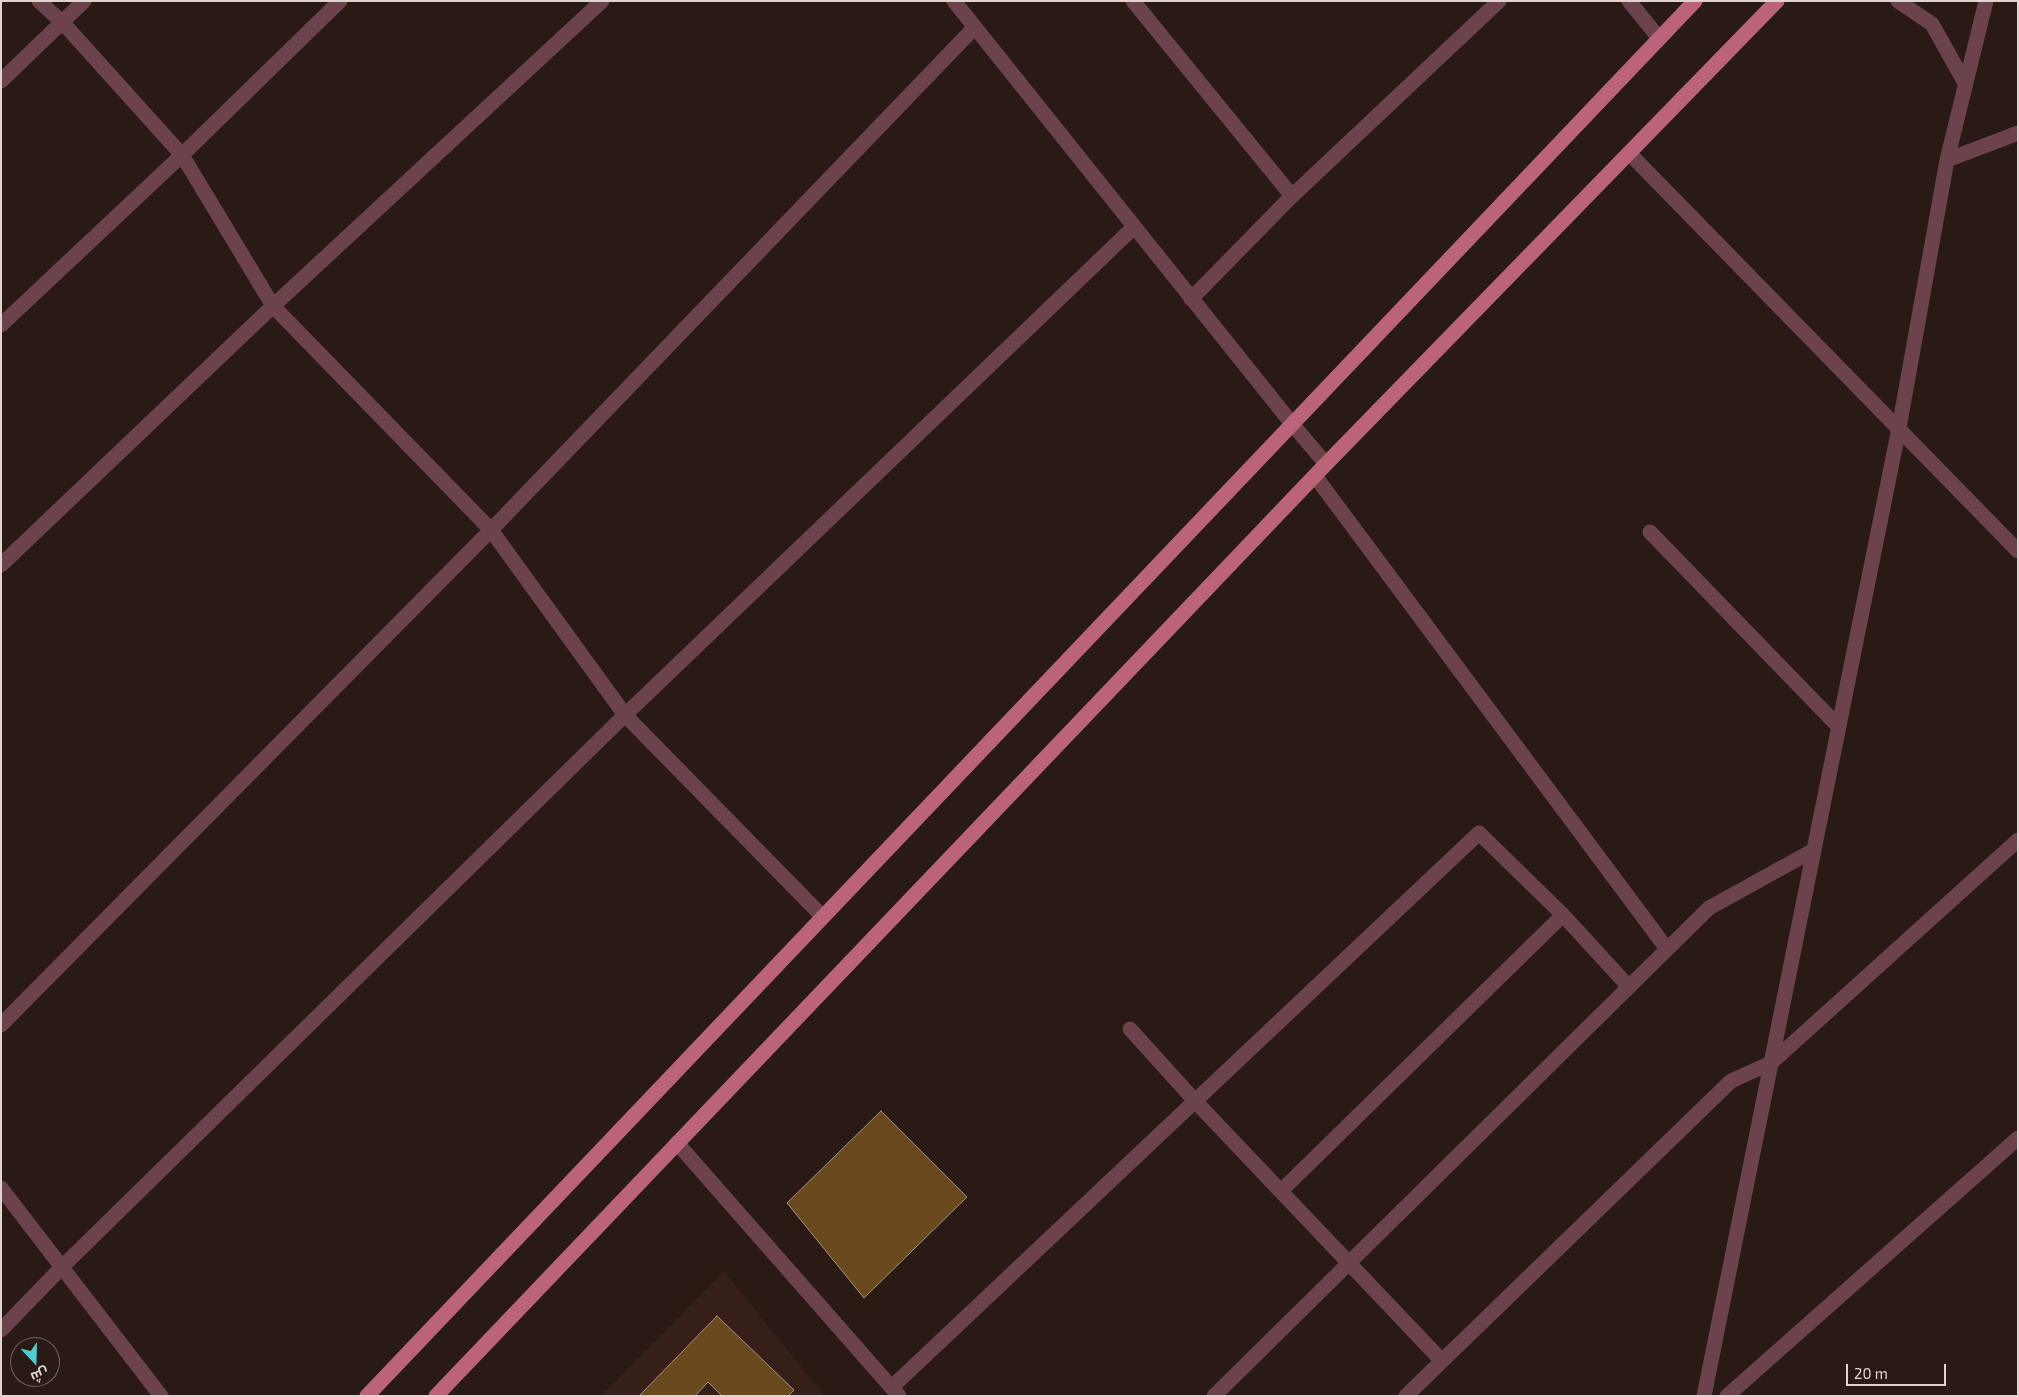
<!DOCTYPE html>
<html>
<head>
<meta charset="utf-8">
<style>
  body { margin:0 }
  #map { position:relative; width:2019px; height:1397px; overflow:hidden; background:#291a15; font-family:"Exo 2",Cairo,sans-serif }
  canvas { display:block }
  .frame { position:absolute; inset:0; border:2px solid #dfd4d0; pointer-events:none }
  .north { position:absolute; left:10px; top:1337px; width:50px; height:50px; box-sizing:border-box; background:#291a15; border:1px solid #726460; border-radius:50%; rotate:159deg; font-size:14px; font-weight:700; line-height:20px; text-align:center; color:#dfd4d0 }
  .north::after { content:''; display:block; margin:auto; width:18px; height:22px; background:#51ccd2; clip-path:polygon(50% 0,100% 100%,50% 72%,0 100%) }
  .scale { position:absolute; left:1846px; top:1364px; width:100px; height:22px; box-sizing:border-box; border:2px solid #dfd4d0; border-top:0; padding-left:6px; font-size:15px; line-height:18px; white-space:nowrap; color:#dfd4d0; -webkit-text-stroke:4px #291a15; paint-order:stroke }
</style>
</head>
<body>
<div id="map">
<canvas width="2019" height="1397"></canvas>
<div class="frame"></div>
<div class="north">ش</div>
<div class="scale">20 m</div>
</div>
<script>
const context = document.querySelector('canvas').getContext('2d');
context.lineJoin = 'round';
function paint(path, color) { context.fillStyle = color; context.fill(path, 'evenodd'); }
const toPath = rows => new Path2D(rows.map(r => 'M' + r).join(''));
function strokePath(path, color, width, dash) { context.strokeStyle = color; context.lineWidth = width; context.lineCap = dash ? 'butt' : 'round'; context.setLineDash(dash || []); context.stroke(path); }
paint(toPath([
  [724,1271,825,1396,601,1396]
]), '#351f18');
const building = toPath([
  [881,1111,967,1197,864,1298,787,1203,881,1111],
  [717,1316,794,1390,788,1396,722,1396,708,1382,695,1396,639,1396,717,1316]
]);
paint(building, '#6a491f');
strokePath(building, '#a09384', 1);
strokePath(toPath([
  [39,1,63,23,182,155,273,306,491,530,625,715,823,917],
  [954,1,1293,425,1326,464],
  [1133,1,1292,196],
  [1629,1,1659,38],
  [1898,1,1932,24,1965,83],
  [1,81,84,1],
  [1629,153,2018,551],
  [1947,160,1986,1],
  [1191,299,1292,196,1499,1],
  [1,325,182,155,340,1],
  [1315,476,1667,949],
  [1650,532,1839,727],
  [1,565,273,306,602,1],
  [1,1025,491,530,975,27],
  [1130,1029,1196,1102,1442,1361],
  [677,1143,899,1396],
  [1,1188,161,1396],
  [1281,1191,1563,915],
  [1,1330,62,1267,625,715,1134,227],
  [892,1387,1479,833,1563,915,1629,987],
  [1214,1396,1709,908,1814,850],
  [1406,1396,1731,1081,1771,1063,2018,840],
  [1704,1396,1899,428,1947,160,2018,133],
  [1727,1396,2018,1138]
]), '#6c424c', 15);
strokePath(toPath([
  [367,1396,1695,1],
  [436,1396,1326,464,1777,1]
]), '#ba6379', 15);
</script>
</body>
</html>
